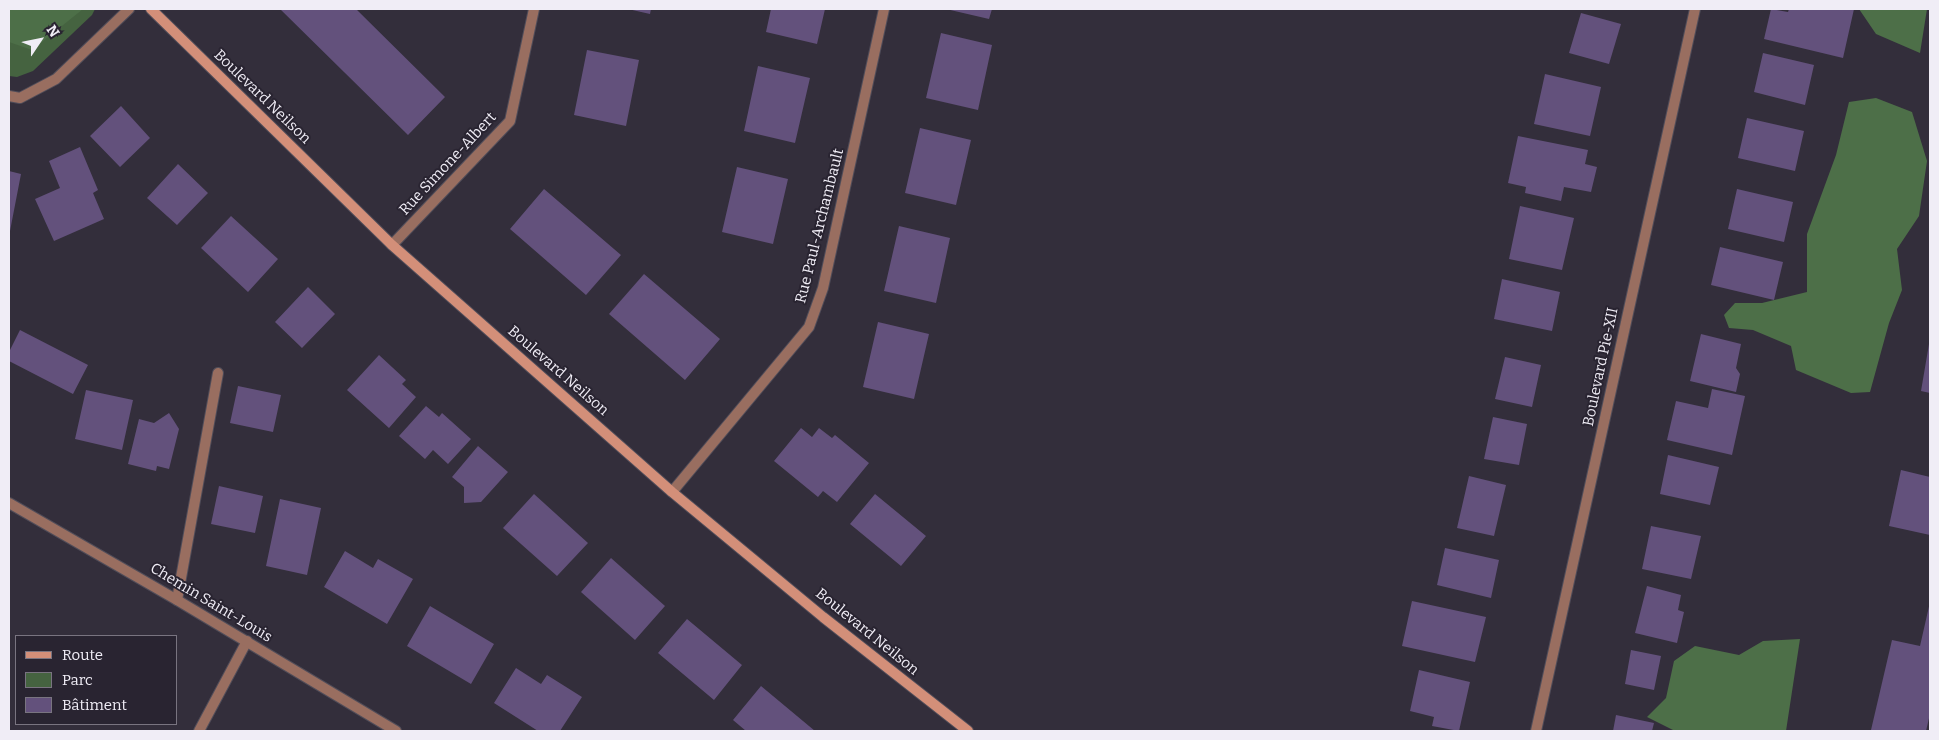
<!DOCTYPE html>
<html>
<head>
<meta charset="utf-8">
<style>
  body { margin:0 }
  #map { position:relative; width:1939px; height:740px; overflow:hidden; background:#332e3b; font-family:Bitter,serif }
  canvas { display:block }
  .frame { position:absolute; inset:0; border:10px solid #f0edf6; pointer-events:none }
  .legend { position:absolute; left:15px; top:635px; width:162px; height:90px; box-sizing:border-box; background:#292431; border:1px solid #797480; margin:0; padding:6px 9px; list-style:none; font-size:15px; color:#f0edf6 }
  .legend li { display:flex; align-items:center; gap:10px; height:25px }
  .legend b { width:25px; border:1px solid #797480 }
  .north { position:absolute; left:15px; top:15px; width:50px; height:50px; -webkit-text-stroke:4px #292431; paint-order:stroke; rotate:56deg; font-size:14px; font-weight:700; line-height:20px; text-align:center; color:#f0edf6 }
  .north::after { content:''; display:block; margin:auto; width:18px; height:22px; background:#f0edf6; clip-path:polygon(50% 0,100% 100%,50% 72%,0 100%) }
</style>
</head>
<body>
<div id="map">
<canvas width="1939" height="740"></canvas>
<div class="frame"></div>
<ul class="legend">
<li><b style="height:6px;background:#d38f79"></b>Route</li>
<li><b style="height:14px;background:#456340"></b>Parc</li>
<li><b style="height:14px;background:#63517c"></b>Bâtiment</li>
</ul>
<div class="north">N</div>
</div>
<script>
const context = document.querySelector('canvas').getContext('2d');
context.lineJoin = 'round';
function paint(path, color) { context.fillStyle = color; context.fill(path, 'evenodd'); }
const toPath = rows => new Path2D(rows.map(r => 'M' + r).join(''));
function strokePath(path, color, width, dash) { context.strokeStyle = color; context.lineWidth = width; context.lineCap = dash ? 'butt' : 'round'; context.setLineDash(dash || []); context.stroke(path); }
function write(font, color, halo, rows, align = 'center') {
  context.font = font + ' Bitter,serif'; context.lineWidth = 4; context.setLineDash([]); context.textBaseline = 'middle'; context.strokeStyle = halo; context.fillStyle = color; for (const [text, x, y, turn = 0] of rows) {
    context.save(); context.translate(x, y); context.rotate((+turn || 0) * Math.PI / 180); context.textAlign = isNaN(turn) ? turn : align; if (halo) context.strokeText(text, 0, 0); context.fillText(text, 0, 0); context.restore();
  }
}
paint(toPath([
  [9,9,95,9,92,15,33,71,17,77,9,76]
]), '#456340');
paint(toPath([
  [9,9,83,9,32,50,9,42],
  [1859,9,1927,9,1920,53,1876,34],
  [1876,98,1912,112,1927,161,1919,216,1897,249,1902,290,1889,323,1870,392,1851,393,1796,370,1791,346,1753,330,1729,328,1724,315,1735,303,1762,303,1807,292,1807,234,1836,155,1849,102],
  [1800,639,1786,731,1675,731,1647,717,1666,698,1674,661,1695,646,1739,655,1763,641]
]), '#4d6f48');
paint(toPath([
  [280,9,356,9,445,97,408,135],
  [628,9,651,9,650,14],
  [771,9,825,9,817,44,766,32],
  [946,9,992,9,989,19],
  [1771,9,1788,12,1789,9,1854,9,1843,58,1764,39],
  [1581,13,1621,24,1609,64,1569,53],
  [941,33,992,45,978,110,926,98],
  [587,50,639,60,626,126,574,115],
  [1763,53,1814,65,1805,105,1754,92],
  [758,66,810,78,795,143,744,131],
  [1545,74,1601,87,1590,136,1534,124],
  [121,106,150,138,120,167,90,136],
  [1747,118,1804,131,1795,171,1738,158],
  [920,128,971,140,956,205,905,193],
  [1518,136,1588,150,1585,164,1597,167,1591,192,1564,187,1561,201,1525,193,1526,187,1508,183],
  [80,147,98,190,93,193,104,219,54,241,35,199,60,188,49,161],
  [178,164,208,193,177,225,147,198],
  [737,167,788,179,773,244,722,232],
  [9,171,21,174,10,231,9,231],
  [544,189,621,255,586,295,510,229],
  [1737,189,1793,202,1784,242,1728,229],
  [1520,206,1574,218,1562,270,1509,259],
  [231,216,278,259,248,292,201,248],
  [899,226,950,238,936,303,884,291],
  [1720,247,1783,262,1774,300,1711,285],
  [644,274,720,339,685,380,609,314],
  [1502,279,1560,292,1552,331,1494,319],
  [308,287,335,314,302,348,275,322],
  [878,322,929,334,914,399,863,387],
  [20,330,88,365,73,394,9,361,9,352],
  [1701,334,1741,344,1736,368,1740,374,1736,392,1690,381],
  [1929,344,1930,344,1930,393,1921,391],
  [379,355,406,380,402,384,416,397,389,428,347,390],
  [1505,357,1541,365,1532,407,1495,399],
  [238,386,281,395,273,432,230,423],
  [1712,389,1745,396,1732,455,1667,440,1676,401,1708,408],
  [86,390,133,400,122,450,75,439],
  [426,406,439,417,442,413,471,439,448,464,433,450,425,459,399,436],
  [169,413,179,429,169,469,157,466,156,471,128,464,139,419,154,423],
  [1493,417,1527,424,1519,465,1484,459],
  [801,428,812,437,819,428,832,438,835,435,869,463,837,502,823,491,818,497,774,461],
  [478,446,508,472,481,502,464,503,464,487,452,477],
  [1668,455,1719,467,1710,505,1660,494],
  [1901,470,1930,477,1930,535,1889,526],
  [1469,476,1506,485,1494,536,1457,528],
  [219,486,263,496,255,533,211,524],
  [534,494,588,543,557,576,503,528],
  [875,494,926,536,901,566,850,524],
  [280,499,321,508,307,575,266,566],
  [1651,526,1701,536,1691,579,1642,569],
  [1445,548,1499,560,1491,598,1437,585],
  [345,551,373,568,378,559,413,579,387,624,324,587],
  [611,558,665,606,635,640,581,592],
  [1647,586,1681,595,1678,610,1684,612,1677,643,1635,633],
  [1412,601,1486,617,1475,662,1402,646],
  [1930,602,1930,714,1926,731,1871,730,1892,640,1920,646],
  [430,606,494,644,471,684,407,646],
  [687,619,742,665,714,700,658,653],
  [1631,650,1661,656,1654,690,1625,684],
  [516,668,541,684,547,675,582,697,560,731,538,731,494,703],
  [1419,670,1470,682,1459,731,1432,726,1434,717,1410,711],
  [761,686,815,731,746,731,733,720],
  [1616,715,1654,723,1652,731,1613,731]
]), '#63517c');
const service = toPath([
  [177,600,218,373]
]);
const minor = toPath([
  [9,96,20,98,56,79,129,9],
  [392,245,510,121,534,9],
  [672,492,809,327,823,288,884,9],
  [199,731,247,641]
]);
const tertiary = toPath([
  [9,503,177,600,396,731],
  [1536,731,1695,9]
]);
const secondary = toPath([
  [151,9,392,245,672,492,823,617,968,731]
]);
strokePath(service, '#514d59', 12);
strokePath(minor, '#514d59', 12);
strokePath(tertiary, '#514d59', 12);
strokePath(secondary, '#514d59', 12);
strokePath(service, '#996e60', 10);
strokePath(minor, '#996e60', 10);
strokePath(tertiary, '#996e60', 10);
strokePath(secondary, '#d38f79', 10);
write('15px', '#f0edf6', '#292431', [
  ["Boulevard Neilson",262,97,44],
  ["Rue Simone-Albert",448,164,-47],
  ["Rue Paul-Archambault",820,226,-76],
  ["Boulevard Pie-XII",1601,367,-78],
  ["Boulevard Neilson",558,371,41],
  ["Chemin Saint-Louis",211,603,31],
  ["Boulevard Neilson",867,632,39]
]);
</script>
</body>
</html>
